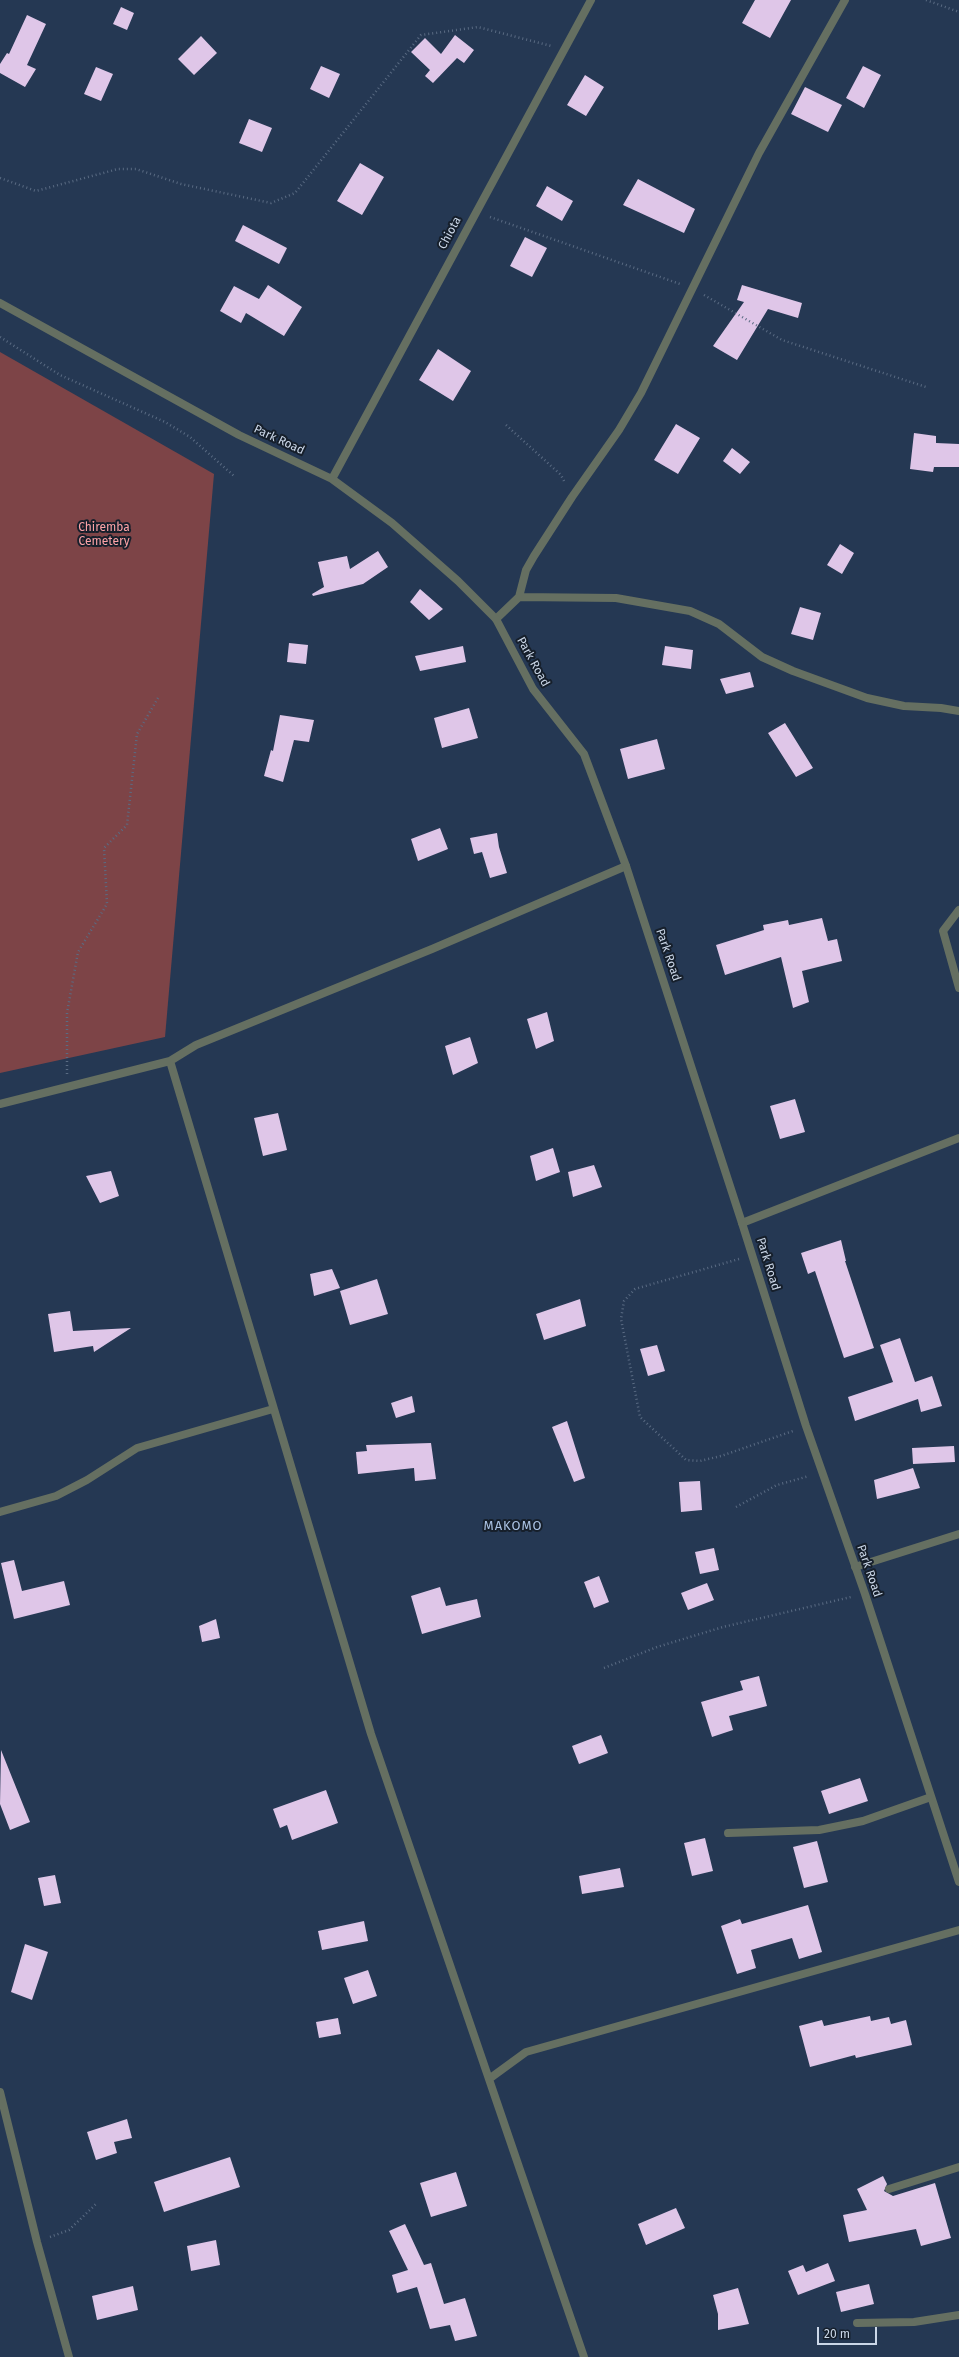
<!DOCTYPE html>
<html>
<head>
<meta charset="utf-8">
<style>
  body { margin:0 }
  #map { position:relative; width:959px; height:2357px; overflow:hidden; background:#253853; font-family:"Fira Sans",sans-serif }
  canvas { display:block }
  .scale { position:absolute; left:817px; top:2327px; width:60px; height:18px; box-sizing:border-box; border:2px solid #cbd7e8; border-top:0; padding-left:5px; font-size:12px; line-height:14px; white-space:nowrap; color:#cbd7e8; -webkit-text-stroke:3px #161f2b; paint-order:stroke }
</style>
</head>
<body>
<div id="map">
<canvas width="959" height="2357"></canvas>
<div class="scale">20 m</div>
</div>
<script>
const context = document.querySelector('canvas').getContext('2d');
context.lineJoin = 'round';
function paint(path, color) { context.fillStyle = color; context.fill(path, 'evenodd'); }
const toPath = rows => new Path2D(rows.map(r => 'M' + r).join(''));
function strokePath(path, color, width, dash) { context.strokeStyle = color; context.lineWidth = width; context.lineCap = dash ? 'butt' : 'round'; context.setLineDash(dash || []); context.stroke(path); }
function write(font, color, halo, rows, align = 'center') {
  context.font = font + ' "Fira Sans",sans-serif'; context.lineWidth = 4; context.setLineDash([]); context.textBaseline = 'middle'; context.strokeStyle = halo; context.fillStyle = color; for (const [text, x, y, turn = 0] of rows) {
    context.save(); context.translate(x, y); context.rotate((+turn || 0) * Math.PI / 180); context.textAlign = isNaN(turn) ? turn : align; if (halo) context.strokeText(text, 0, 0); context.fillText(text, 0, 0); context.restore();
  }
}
paint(toPath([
  [0,352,214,474,165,1037,0,1073]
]), '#7d4447');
paint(toPath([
  [755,0,791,0,770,38,742,23],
  [121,7,134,13,127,30,113,24],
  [27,15,46,24,27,65,36,69,25,87,0,73,0,64,7,53,9,54],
  [455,35,474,50,464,63,457,58,433,83,425,76,430,70,411,52,425,38,441,54],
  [201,36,217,53,194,75,178,59],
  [321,66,340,74,329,98,310,89],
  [863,66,881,75,864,108,846,98],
  [96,67,113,74,101,101,84,94],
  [585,75,604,87,586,116,567,105],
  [805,87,842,105,828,132,791,114],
  [249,119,272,128,262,152,239,143],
  [360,163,384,177,362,215,337,201],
  [638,179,695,209,684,233,623,205],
  [547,186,573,201,562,221,536,206],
  [243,225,287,248,279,264,235,241],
  [525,237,547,248,532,277,510,266],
  [268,285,302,307,284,336,246,313,241,323,220,311,234,286,259,299],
  [742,285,802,303,798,318,768,309,737,360,713,346,744,302,737,300],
  [438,349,471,371,453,401,419,380],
  [676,424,700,438,678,474,654,460],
  [914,433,936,436,936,443,959,444,959,467,934,467,933,472,910,469],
  [732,448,750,462,740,474,723,461],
  [840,544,854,553,842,574,827,565],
  [378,551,388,567,363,584,313,596,312,594,324,587,318,562,347,556,350,569],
  [420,589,443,609,429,620,410,602],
  [800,607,821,613,813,640,791,634],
  [289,643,308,645,306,664,287,662],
  [463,646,466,662,420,671,415,656],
  [665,646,693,650,691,669,662,665],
  [750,672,754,687,726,694,720,679],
  [469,708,478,738,442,748,434,718],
  [280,715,314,720,309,742,294,740,283,782,264,776,271,750,273,751],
  [785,723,813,768,796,777,768,733],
  [657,739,665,769,628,779,620,749],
  [440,828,448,849,418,861,411,839],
  [497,833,499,847,507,873,490,878,482,852,474,854,470,838],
  [822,918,828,941,837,939,842,961,802,971,809,1002,793,1008,781,957,725,975,716,945,764,930,763,925,788,920,789,925],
  [547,1012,554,1041,536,1049,527,1019],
  [470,1037,478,1063,453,1075,445,1046],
  [795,1099,805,1132,780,1139,770,1106],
  [278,1113,287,1150,263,1156,254,1118],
  [553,1148,560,1172,536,1181,530,1156],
  [594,1165,602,1187,573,1197,568,1172],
  [111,1171,119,1196,100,1203,86,1176],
  [841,1240,846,1261,845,1261,874,1348,844,1358,815,1271,808,1274,801,1253],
  [332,1269,340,1288,314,1296,310,1274],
  [377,1279,388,1314,350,1325,340,1291],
  [580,1299,586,1326,544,1340,536,1314],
  [70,1311,73,1331,131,1328,94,1352,93,1346,54,1352,48,1314],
  [900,1338,915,1382,932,1376,942,1406,921,1412,918,1399,855,1421,848,1397,893,1382,880,1345],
  [657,1345,665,1371,648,1376,640,1349],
  [412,1396,415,1412,396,1418,391,1403],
  [567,1421,585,1478,574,1482,552,1427],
  [431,1443,436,1479,415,1481,414,1468,358,1474,356,1452,367,1451,366,1445],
  [954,1446,955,1462,913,1464,912,1448],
  [913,1468,920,1488,877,1499,874,1480],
  [700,1481,702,1510,681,1512,679,1482],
  [714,1548,719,1570,700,1574,695,1552],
  [14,1560,22,1591,64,1581,70,1605,14,1619,1,1563],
  [599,1576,609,1602,594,1608,584,1582],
  [707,1583,714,1600,688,1610,681,1593],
  [440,1587,446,1606,477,1599,481,1617,422,1634,411,1596],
  [216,1619,220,1638,202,1642,199,1626],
  [759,1676,767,1706,729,1716,733,1730,712,1737,701,1702,743,1690,740,1681],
  [601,1735,608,1753,579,1764,572,1746],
  [1,1750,30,1822,10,1830,0,1804],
  [860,1778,868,1801,829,1814,821,1791],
  [326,1790,338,1823,292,1840,287,1825,280,1828,273,1809],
  [705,1838,713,1871,692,1876,684,1843],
  [817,1841,828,1882,804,1888,793,1847],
  [620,1868,624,1887,582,1894,579,1876],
  [55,1875,61,1903,44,1906,38,1878],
  [808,1905,822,1952,799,1959,792,1938,751,1950,756,1968,737,1974,721,1926,740,1919,742,1924],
  [364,1921,368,1941,322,1950,318,1931],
  [25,1944,48,1952,32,2000,11,1992],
  [368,1970,377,1996,353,2004,344,1978],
  [870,2016,871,2021,889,2017,891,2024,906,2020,912,2045,856,2058,855,2055,810,2067,799,2026,822,2020,824,2026],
  [338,2018,341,2034,319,2038,316,2022],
  [127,2119,132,2138,114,2142,117,2153,96,2160,87,2132],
  [230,2157,240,2187,164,2212,154,2182],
  [456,2172,467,2206,431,2217,420,2183],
  [883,2176,887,2184,884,2191,893,2196,935,2183,951,2238,921,2246,916,2229,849,2242,843,2215,867,2210,857,2189],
  [676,2208,685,2228,646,2245,638,2224],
  [405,2224,424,2265,431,2263,444,2304,465,2298,477,2336,455,2341,450,2325,430,2329,417,2287,397,2293,392,2275,408,2270,389,2231],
  [216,2240,220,2265,191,2271,187,2246],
  [828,2263,835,2281,798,2295,788,2271,803,2265,806,2272],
  [869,2284,874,2304,841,2312,836,2292],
  [133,2286,138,2310,97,2320,92,2296],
  [738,2288,749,2324,718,2330,718,2314,713,2295]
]), '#dfc6e8');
strokePath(toPath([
  [926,0,959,12],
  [0,178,36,191,118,169,136,169,181,184,271,203,295,193,421,35,478,27,551,46],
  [490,217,680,284],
  [704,295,782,340,926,387],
  [0,337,60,375,165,422,190,437,234,476],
  [506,425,561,475,565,483],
  [67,1074,67,1013,78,952,107,904,104,848,127,825,137,734,158,698],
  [739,1259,635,1289,624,1301,621,1319,640,1417,686,1460,700,1461,721,1456,793,1431],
  [736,1507,777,1485,809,1476],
  [604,1668,657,1647,723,1627,851,1597],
  [50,2237,69,2230,96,2204]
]), '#5a6b83', 2.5, [1, 3]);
strokePath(toPath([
  [959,910,943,931,959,988],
  [855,1567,959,1534],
  [728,1833,819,1830,863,1821,931,1797]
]), '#656f61', 8);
strokePath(toPath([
  [519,597,616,598,690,611,719,624,762,657,793,671,867,698,904,706,941,708,959,711],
  [496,619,519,597,526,570,534,556,572,497,619,430,641,393,759,153,845,0],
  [170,1061,371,1734,584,2357],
  [0,1104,170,1061,196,1045,432,949,626,866],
  [742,1223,959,1138],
  [0,1512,56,1496,87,1480,137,1448,273,1409],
  [489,2079,526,2052,959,1930],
  [0,2092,37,2242,69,2357],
  [889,2189,959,2167],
  [857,2323,914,2322,959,2315]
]), '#656f61', 8);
strokePath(toPath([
  [0,303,239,435,332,479,392,523,458,581,496,619,533,689,584,754,626,866,742,1223,806,1426,865,1594,959,1882],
  [332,479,591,0]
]), '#656f61', 8);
write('12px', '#cbd7e8', '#161f2b', [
  ["Chiota",450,233,-62],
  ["Park Road",279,440,25],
  ["Park Road",533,662,61],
  ["Park Road",668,955,71],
  ["Park Road",768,1264,73],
  ["Park Road",869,1571,71]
]);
write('12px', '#fda3a7', '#161f2b', [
  ["Chiremba",104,528],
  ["Cemetery",104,542]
]);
context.letterSpacing = '1px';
write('13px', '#aac2e3', '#161f2b', [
  ["MAKOMO",513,1526]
]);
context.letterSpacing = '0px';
</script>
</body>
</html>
